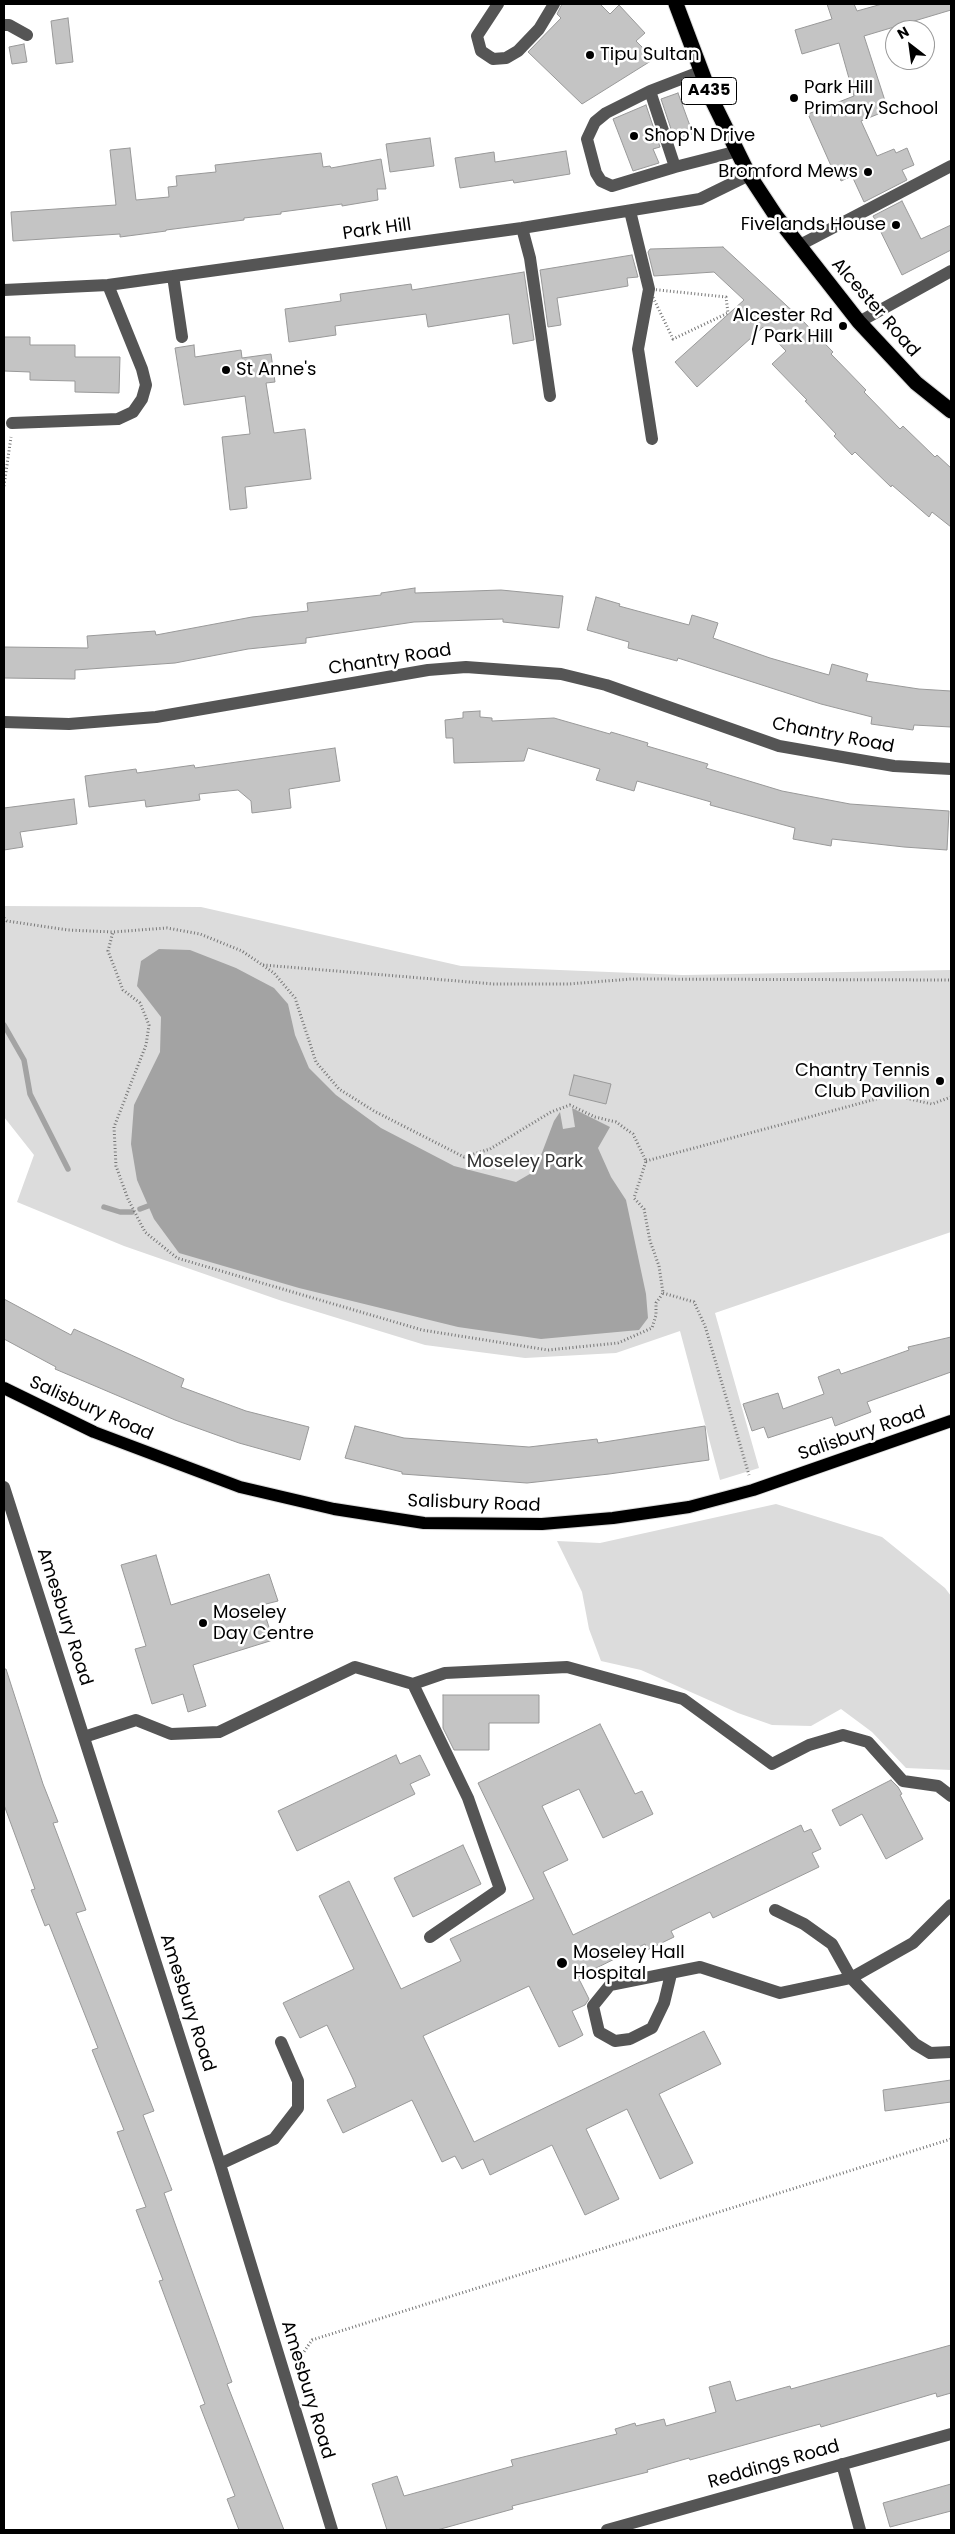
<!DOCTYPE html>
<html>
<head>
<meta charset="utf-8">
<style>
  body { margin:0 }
  #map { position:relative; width:955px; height:2534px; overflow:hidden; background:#fff; font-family:Poppins,sans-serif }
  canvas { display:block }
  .frame { position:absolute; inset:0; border:5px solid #000; pointer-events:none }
  .north { position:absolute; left:885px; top:20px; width:50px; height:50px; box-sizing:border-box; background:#fff; border:1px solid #999; border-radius:50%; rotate:330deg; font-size:14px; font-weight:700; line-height:20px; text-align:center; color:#000 }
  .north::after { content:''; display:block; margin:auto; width:18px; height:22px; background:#000; clip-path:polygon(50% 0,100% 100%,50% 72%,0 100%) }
</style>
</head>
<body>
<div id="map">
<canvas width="955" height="2534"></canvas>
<div class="frame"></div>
<div class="north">N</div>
</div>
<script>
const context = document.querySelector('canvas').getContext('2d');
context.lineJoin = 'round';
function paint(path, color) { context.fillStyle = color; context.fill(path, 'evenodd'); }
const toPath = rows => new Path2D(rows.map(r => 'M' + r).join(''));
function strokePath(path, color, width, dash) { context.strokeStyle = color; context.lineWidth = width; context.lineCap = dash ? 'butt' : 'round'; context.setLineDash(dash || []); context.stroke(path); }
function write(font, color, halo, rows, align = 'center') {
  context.font = font + ' Poppins,sans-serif'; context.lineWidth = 5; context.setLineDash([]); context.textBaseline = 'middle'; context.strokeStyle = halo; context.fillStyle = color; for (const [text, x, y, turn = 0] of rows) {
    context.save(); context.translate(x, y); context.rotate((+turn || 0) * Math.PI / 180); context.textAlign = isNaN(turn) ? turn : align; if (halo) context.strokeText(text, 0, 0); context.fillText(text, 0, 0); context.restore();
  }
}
paint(toPath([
  [4,906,201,907,461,966,683,975,951,970,951,1232,715,1313,759,1468,720,1480,680,1331,616,1353,525,1358,425,1345,282,1301,124,1246,17,1202,34,1155,4,1117],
  [776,1504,882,1537,945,1588,951,1596,951,1770,906,1768,872,1732,841,1709,811,1726,772,1725,738,1713,641,1670,601,1661,589,1629,582,1592,557,1541,600,1543]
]), '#dcdcdc');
paint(toPath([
  [159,949,190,950,236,968,274,988,288,1004,295,1035,309,1068,336,1095,381,1128,454,1166,516,1182,535,1171,554,1121,560,1112,563,1129,575,1127,572,1108,610,1127,598,1148,611,1177,626,1200,646,1294,648,1318,639,1330,541,1339,458,1327,299,1288,179,1253,154,1219,137,1180,131,1144,134,1105,160,1052,161,1017,137,986,141,961]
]), '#a3a3a3');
strokePath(toPath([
  [4,1025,24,1060,30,1094,68,1169],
  [104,1207,120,1212,132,1212],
  [140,1209,148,1206]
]), '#a3a3a3', 5.5);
const building = toPath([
  [562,4,600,4,610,14,619,5,645,33,636,41,654,59,582,104,528,52,561,18,557,14,562,4],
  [827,4,854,4,857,11,882,4,951,4,951,10,864,36,888,110,861,121,877,156,894,149,896,153,907,148,914,165,902,170,907,180,864,202,852,176,841,181,839,175,836,177,808,114,854,96,839,43,802,54,795,30,832,19,827,4],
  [68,18,73,62,56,64,51,21,68,18],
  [24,44,27,62,12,64,9,47,24,44],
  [678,93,693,134,675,141,661,99,678,93],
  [646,105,660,147,653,149,659,163,633,171,613,119,646,105],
  [430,138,434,166,390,172,386,144,430,138],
  [130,148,136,200,169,197,168,187,177,186,176,176,216,172,215,165,321,153,323,167,330,166,331,168,381,159,386,189,377,189,378,200,342,206,342,204,281,212,281,214,244,218,244,220,166,230,166,231,120,237,120,234,13,241,11,212,116,205,110,150,130,148],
  [566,151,570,174,514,183,513,180,460,188,455,158,494,152,495,162,566,151],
  [902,201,921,239,951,225,951,250,902,275,873,216,902,201],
  [723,247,799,317,833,352,831,354,866,390,864,392,900,429,903,426,935,457,937,455,951,468,951,527,932,512,929,517,892,485,891,487,855,452,852,455,834,436,836,434,805,401,807,400,772,364,786,351,763,327,697,387,675,362,744,300,714,272,654,276,648,252,650,249,723,247],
  [632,255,638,277,627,278,628,286,557,298,561,325,548,327,540,270,632,255],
  [524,272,534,340,513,344,509,314,428,327,426,314,335,326,336,335,289,342,285,309,341,301,340,294,411,284,412,290,524,272],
  [4,337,30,337,30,345,75,345,75,357,120,357,119,393,75,392,75,381,30,380,30,372,4,371,4,337],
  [194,345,195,357,241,350,242,358,271,354,275,382,266,383,274,433,305,429,311,479,245,487,247,508,230,510,222,437,250,434,245,396,184,405,175,348,194,345],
  [415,588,415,593,501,590,563,596,559,628,503,622,503,619,414,622,306,638,306,643,248,649,175,663,75,670,75,679,4,678,4,647,88,648,87,636,155,631,156,635,252,617,308,611,307,603,381,595,381,593,415,588],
  [596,597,620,604,619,606,689,625,692,615,718,623,713,638,770,658,829,675,832,664,868,674,866,681,919,689,951,691,951,727,914,725,913,730,871,724,872,717,821,704,678,658,677,661,628,648,629,642,587,630,596,597],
  [480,711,480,717,492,718,492,721,554,718,610,734,611,732,648,743,647,746,708,764,706,768,782,791,850,804,949,811,947,850,904,847,832,839,831,846,793,839,795,828,710,805,711,802,637,781,634,791,596,780,600,769,528,748,524,761,454,763,453,738,446,738,445,720,463,718,463,712,480,711],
  [335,748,340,781,289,789,291,808,252,813,251,801,238,790,199,794,200,800,146,807,145,800,89,807,85,776,136,769,137,773,194,765,195,768,335,748],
  [74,799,77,824,20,832,23,847,4,850,4,808,74,799],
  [574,1075,611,1084,606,1104,569,1095,574,1075],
  [4,1299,71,1335,74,1329,184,1379,181,1387,246,1411,309,1427,300,1460,239,1443,175,1420,55,1369,56,1367,4,1339,4,1299],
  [951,1337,951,1372,867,1402,871,1412,835,1426,832,1417,768,1438,764,1427,752,1431,743,1404,778,1393,783,1409,824,1394,818,1377,839,1369,841,1374,909,1350,908,1347,951,1337],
  [355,1426,404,1438,529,1447,597,1439,598,1443,705,1426,709,1460,609,1474,527,1483,402,1474,402,1472,345,1458,355,1426],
  [156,1555,171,1605,269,1574,278,1601,262,1605,273,1640,193,1665,206,1706,188,1712,183,1694,152,1704,135,1649,146,1646,121,1565,156,1555],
  [4,1669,6,1669,43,1784,58,1822,53,1823,86,1910,76,1913,154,2111,143,2115,172,2190,164,2193,232,2382,227,2384,284,2530,239,2530,227,2499,235,2496,200,2406,205,2404,159,2281,163,2280,136,2210,146,2207,117,2132,124,2130,92,2050,98,2048,49,1924,45,1926,31,1890,35,1889,4,1805,4,1669],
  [443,1695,539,1695,539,1723,489,1723,489,1750,454,1750,443,1728,443,1695],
  [600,1724,635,1794,642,1791,653,1814,603,1838,579,1789,542,1806,568,1860,543,1872,573,1935,801,1825,804,1832,811,1829,821,1849,812,1853,819,1867,713,1918,710,1912,671,1931,674,1937,647,1950,645,1944,578,1977,589,1999,585,2005,572,2011,583,2035,574,2040,559,2047,529,1986,423,2036,474,2142,704,2031,721,2064,659,2094,693,2163,660,2179,627,2109,586,2129,619,2199,585,2215,552,2145,490,2175,483,2159,462,2169,455,2156,442,2162,412,2100,343,2133,327,2100,356,2087,353,2079,327,2025,300,2038,283,2003,354,1969,319,1896,349,1881,401,1989,461,1961,450,1939,534,1899,478,1783,600,1724],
  [396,1755,400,1764,420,1755,430,1775,410,1784,415,1794,297,1851,278,1811,396,1755],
  [891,1780,898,1787,902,1794,900,1795,923,1839,886,1859,862,1814,840,1826,832,1810,891,1780],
  [463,1845,481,1884,413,1917,394,1878,463,1845],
  [951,2080,951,2102,885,2111,883,2090,951,2080],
  [951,2345,951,2393,937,2397,936,2393,821,2427,820,2424,690,2460,689,2458,647,2470,648,2472,512,2506,513,2509,437,2530,387,2530,372,2484,397,2476,404,2496,513,2466,511,2460,617,2434,615,2429,635,2423,636,2426,664,2419,666,2426,716,2412,709,2387,730,2381,736,2401,790,2386,791,2389,951,2345],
  [951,2484,951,2511,890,2527,883,2503,951,2484]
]);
paint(building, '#c4c4c4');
strokePath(building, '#999', 1);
const major = toPath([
  [4,1388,94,1432,240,1487,334,1509,424,1523,542,1524,613,1518,689,1507,753,1490,951,1421]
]);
const highway = toPath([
  [676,4,713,102,749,175,776,216,859,322,916,383,951,411]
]);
strokePath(major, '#dbdbdb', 14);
strokePath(highway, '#dbdbdb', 17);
strokePath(toPath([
  [649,289,726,297,728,313,673,339,649,289],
  [4,486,11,437],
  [4,918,7,921,68,930,113,932,167,928,200,934,242,951,274,973,295,998,316,1062,339,1089,374,1111,464,1157,490,1149,551,1112,570,1105,595,1117,616,1122,633,1134,646,1161,634,1198,644,1209,650,1241,659,1266,663,1293,656,1303,656,1315,652,1328,618,1343,548,1350,422,1330,177,1258,145,1232,128,1199,116,1166,114,1127,146,1045,149,1025,140,1003,123,990,108,951,113,932],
  [263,965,494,984,569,984,631,979,951,980],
  [646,1161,891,1095,932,1104,951,1097],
  [663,1293,694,1302,705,1326,749,1475],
  [296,2357,301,2356,312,2340,951,2139]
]), '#777', 3, [1, 2.5]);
strokePath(toPath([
  [498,4,477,36,481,51,493,59,506,58,518,51,539,29,554,4],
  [4,25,9,25,27,35],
  [702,71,650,91,675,167,738,151],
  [650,91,606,113,595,122,587,139,596,173,601,181,612,186,675,167],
  [630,211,649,289,638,349,652,439],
  [522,228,530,258,550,396],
  [798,246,951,166],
  [173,276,182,337],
  [4,290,108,285,522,228,700,199,749,175],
  [859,322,951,271],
  [12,423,118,419,133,412,142,399,146,385,142,369,108,285],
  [4,722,69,724,156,717,428,670,466,667,561,674,606,685,779,746,894,766,951,769],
  [4,1487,220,2164,332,2530],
  [413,1684,468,1798,500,1889,430,1937],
  [84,1737,136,1720,171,1734,219,1732,355,1667,413,1684,445,1673,567,1667,683,1699,772,1764,809,1745,843,1735,868,1742,903,1781,938,1786,951,1796],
  [775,1910,804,1924,832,1944,851,1978,915,2044,930,2053,951,2052],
  [671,1974,664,2003,652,2028,630,2039,615,2041,599,2032,593,2006,610,1985,700,1967,780,1993,851,1978,913,1943,951,1905],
  [220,2164,274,2139,298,2108,298,2081,281,2042],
  [842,2464,860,2530],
  [607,2530,951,2434]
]), '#555', 12);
strokePath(major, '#000', 12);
strokePath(highway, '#000', 15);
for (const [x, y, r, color] of [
  [590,55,5,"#000"],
  [794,98,5,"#000"],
  [634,136,5,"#000"],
  [868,172,5,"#000"],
  [896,225,5,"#000"],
  [843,326,5,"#000"],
  [226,370,5,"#000"],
  [940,1081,5,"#000"],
  [203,1623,5,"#000"],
  [562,1963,6,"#000"]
]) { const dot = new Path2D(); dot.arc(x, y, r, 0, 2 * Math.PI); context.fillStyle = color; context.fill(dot); strokePath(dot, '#fff', 2); }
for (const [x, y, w] of [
  [709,91,55]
]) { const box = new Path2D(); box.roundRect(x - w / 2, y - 13.5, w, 27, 4); context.fillStyle = '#fff'; context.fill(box); strokePath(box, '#000', 1); }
write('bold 16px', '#000', null, [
  ["A435",709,91]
]);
write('18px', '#000', '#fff', [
  ["Tipu Sultan",600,55],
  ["Park Hill",804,88],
  ["Primary School",804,109],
  ["Shop'N Drive",644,136],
  ["Bromford Mews",858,172,"right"],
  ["Fivelands House",886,225,"right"],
  ["Alcester Rd",833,316,"right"],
  ["/ Park Hill",833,337,"right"],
  ["St Anne's",236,370],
  ["Chantry Tennis",930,1071,"right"],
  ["Club Pavilion",930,1092,"right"],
  ["Moseley",213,1613],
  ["Day Centre",213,1634],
  ["Moseley Hall",573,1953],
  ["Hospital",573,1974]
], 'left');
write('18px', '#000', '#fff', [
  ["Park Hill",377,230,-8],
  ["Alcester Road",875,308,49],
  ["Chantry Road",390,660,-9],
  ["Chantry Road",833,736,11],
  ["Salisbury Road",91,1409,24],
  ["Salisbury Road",862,1434,-19],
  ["Salisbury Road",474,1504,2],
  ["Amesbury Road",64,1617,72],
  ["Amesbury Road",187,2003,72],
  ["Amesbury Road",307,2390,73],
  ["Reddings Road",774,2465,-16]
]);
write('18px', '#333', '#fff', [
  ["Moseley Park",525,1162]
]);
</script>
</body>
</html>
